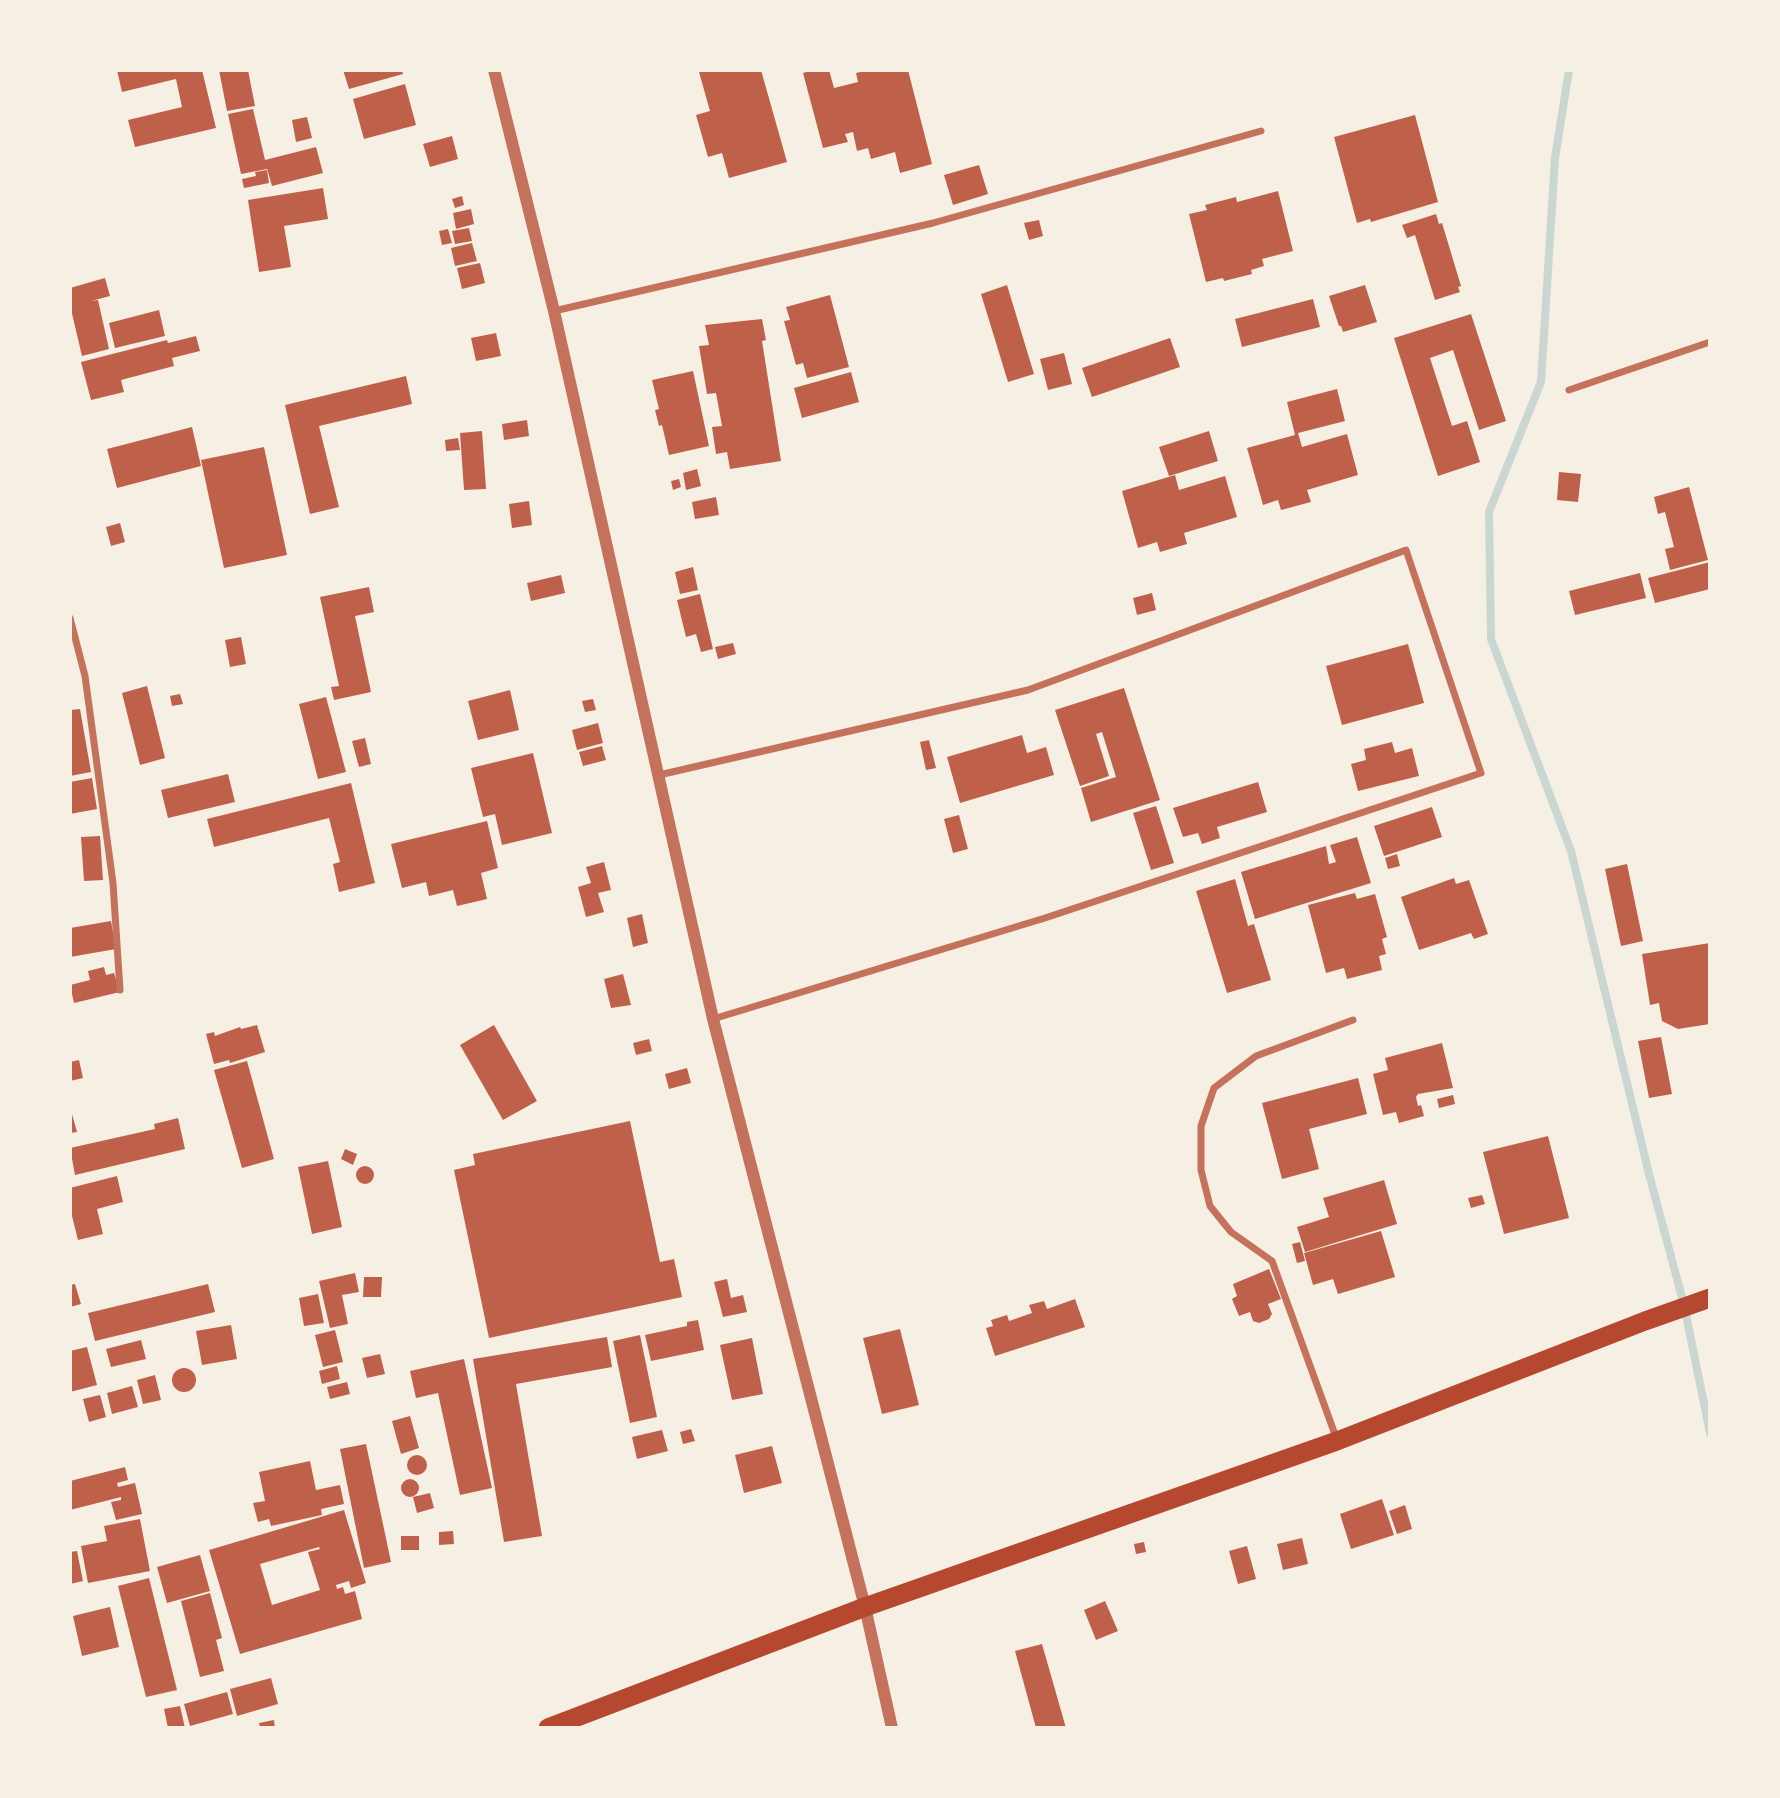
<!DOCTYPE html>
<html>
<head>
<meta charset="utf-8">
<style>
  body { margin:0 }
  #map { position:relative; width:1780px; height:1798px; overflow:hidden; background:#f6efe4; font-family:"Zilla Slab",serif }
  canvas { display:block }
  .frame { position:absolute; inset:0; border:72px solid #f6efe4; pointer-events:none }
</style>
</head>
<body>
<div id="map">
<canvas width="1780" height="1798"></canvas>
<div class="frame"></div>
</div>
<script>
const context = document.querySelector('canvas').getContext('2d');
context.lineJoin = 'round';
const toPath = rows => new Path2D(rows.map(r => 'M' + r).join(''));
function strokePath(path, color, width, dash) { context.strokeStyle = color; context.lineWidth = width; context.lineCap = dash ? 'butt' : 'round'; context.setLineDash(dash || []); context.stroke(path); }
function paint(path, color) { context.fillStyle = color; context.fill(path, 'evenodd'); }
strokePath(toPath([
  [1569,70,1555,158,1541,382,1489,512,1491,639,1571,851,1649,1174,1684,1305,1710,1433]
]), '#c9d6d2', 8);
paint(toPath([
  [117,70,202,70,216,128,135,147,128,120,182,107,176,79,122,92],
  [219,70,248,70,255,106,227,111],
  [343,70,402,70,403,74,349,89],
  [708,70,761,70,787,162,729,178,722,153,708,157,696,115,710,111,699,72],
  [813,70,829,70,834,88,858,82,856,73,869,70,908,70,932,164,900,173,895,152,871,159,868,148,857,151,853,132,845,134,848,142,823,148,803,73],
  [405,84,416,125,364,139,353,99],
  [253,109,265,160,316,147,323,173,272,186,266,165,267,169,241,174,228,114],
  [1415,115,1438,202,1371,222,1370,219,1357,223,1334,137],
  [307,117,312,138,296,142,292,120],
  [452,136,458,159,430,167,423,144],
  [979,165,988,194,953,205,944,175],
  [267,170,269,183,244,188,242,179,256,176,255,172],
  [323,188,328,219,284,226,291,267,259,272,248,200],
  [1278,191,1293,251,1262,259,1264,266,1251,270,1252,274,1224,281,1223,278,1206,282,1189,214,1207,210,1205,205,1236,197,1237,202],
  [462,196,464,205,455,208,452,199],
  [471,209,474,224,456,229,453,213],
  [1436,214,1439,224,1442,223,1461,286,1458,287,1460,292,1435,300,1415,235,1407,238,1402,225],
  [1039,220,1043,236,1029,240,1024,223],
  [469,228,472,241,455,244,452,231],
  [448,229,452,243,442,245,439,231],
  [472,243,477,261,455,266,451,248],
  [480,263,485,283,462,289,457,268],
  [105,278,110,296,91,301,98,300,109,349,82,356,70,305,70,288],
  [1007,285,1034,374,1008,382,981,294],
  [1365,285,1377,322,1343,332,1341,326,1339,326,1329,296],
  [830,295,849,367,807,378,803,363,796,365,784,321,790,320,786,307],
  [1313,299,1320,327,1242,347,1235,319],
  [159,310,165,336,115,348,109,323],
  [1471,314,1506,421,1479,430,1453,350,1430,358,1452,426,1467,421,1480,462,1438,476,1394,338],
  [762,319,766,340,762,341,781,461,730,469,727,452,716,454,712,427,722,426,716,393,707,394,699,346,709,345,705,325],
  [496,333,501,356,476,361,471,338],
  [196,336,200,351,172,358,174,366,121,380,124,392,91,400,81,362,167,340,168,343],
  [1170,338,1180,367,1092,397,1082,368],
  [1064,353,1072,384,1048,390,1040,359],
  [693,371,709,446,669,455,662,425,659,426,655,410,659,409,652,380],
  [851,372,859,402,802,418,794,388],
  [406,376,412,404,319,426,339,507,310,514,285,405],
  [1337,389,1345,421,1298,433,1302,447,1347,434,1358,475,1307,490,1311,502,1281,510,1278,500,1263,505,1247,448,1295,435,1287,402],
  [527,420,529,436,504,440,502,424],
  [192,427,201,466,117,488,107,449],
  [482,431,486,489,464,490,460,433],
  [1209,431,1218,461,1169,476,1159,447],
  [458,438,460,450,446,451,445,440],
  [264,447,287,555,224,568,201,460],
  [697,469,701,486,686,490,683,473],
  [1559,472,1581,474,1578,502,1557,500],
  [1175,475,1179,490,1225,476,1237,517,1184,533,1187,544,1160,552,1157,542,1138,548,1122,491],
  [679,479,681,487,673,490,671,481],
  [1689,487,1708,560,1670,570,1665,549,1674,547,1665,512,1658,514,1654,497],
  [716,497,719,515,695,519,692,502],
  [529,501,532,525,512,528,509,504],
  [120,523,125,542,111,546,106,527],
  [1710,562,1710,589,1655,603,1648,578],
  [693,567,698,590,680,594,675,572],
  [1640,573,1646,598,1575,615,1569,591],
  [561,575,565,593,531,601,527,583],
  [369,587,374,612,355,616,371,692,334,700,331,687,339,686,320,597],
  [1152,593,1156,610,1137,615,1133,598],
  [700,594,713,649,701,652,696,634,686,637,677,600],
  [241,637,246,664,230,667,225,640],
  [733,643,736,654,718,659,715,647],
  [1408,644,1424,703,1342,725,1326,666],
  [147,686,165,758,140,765,122,693],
  [1124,688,1160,800,1091,822,1081,788,1116,777,1102,732,1096,734,1109,776,1080,786,1055,710],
  [510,690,519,730,478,740,468,701],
  [180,694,183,704,172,706,170,696],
  [326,697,346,772,318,779,299,704],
  [593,699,596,710,585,712,582,701],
  [80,709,91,772,70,776,70,710],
  [598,723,603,743,577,750,572,730],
  [1022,735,1027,753,1046,747,1054,775,960,803,947,757],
  [365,738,371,764,359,767,352,741],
  [929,740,936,768,926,770,920,742],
  [1392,742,1395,753,1412,748,1419,776,1358,791,1351,764,1366,760,1364,749],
  [602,746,606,760,583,766,579,752],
  [533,753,552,833,502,845,495,814,483,817,471,768],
  [228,774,235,802,168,818,161,790],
  [92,778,97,809,70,814,70,782],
  [1258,782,1267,812,1217,827,1220,838,1202,844,1198,833,1183,837,1173,808],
  [351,783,375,883,339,892,333,864,340,862,329,818,214,847,207,819],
  [1156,806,1174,863,1151,870,1133,813],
  [1432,807,1442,837,1384,856,1374,826],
  [959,815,968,849,953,853,944,819],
  [487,821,498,868,481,873,487,899,457,906,453,890,429,896,426,882,402,888,391,844],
  [100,836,103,880,84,881,81,837],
  [1357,837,1371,883,1255,919,1241,872,1326,846,1329,864,1336,862,1330,845],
  [1397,854,1400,866,1388,869,1385,858],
  [604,862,611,890,598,893,604,912,586,917,578,887,591,883,586,867],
  [1627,864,1643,941,1621,946,1605,869],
  [1454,878,1456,884,1469,880,1488,934,1474,939,1471,933,1419,950,1401,897],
  [1235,879,1248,926,1254,924,1271,980,1227,993,1196,891],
  [1355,893,1357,899,1375,894,1387,937,1382,939,1386,954,1379,956,1382,970,1347,979,1344,968,1326,973,1308,905],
  [642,914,648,943,633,947,627,918],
  [111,921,116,949,70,957,70,928],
  [1710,943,1710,1024,1678,1029,1662,1021,1659,1003,1650,1005,1642,954],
  [104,967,106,975,114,973,120,992,74,1003,70,985,90,980,88,971],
  [623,974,631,1005,611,1008,604,979],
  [257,1025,265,1052,230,1063,229,1060,214,1064,206,1034,214,1032,215,1036,240,1027,241,1029],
  [494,1025,537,1101,503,1120,460,1045],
  [1661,1037,1672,1094,1649,1098,1638,1041],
  [649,1039,652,1051,636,1055,633,1043],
  [1442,1043,1453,1088,1418,1094,1416,1097,1418,1106,1421,1105,1424,1116,1399,1123,1396,1112,1383,1115,1373,1074,1388,1070,1385,1058],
  [79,1060,83,1078,70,1081,70,1062],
  [247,1061,274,1159,242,1168,214,1070],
  [687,1068,691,1083,669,1089,665,1074],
  [1358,1078,1367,1114,1309,1129,1319,1169,1282,1179,1262,1103],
  [1453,1095,1455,1104,1439,1108,1437,1099],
  [70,1107,77,1132,70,1133],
  [178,1118,185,1149,75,1175,70,1148,155,1129,154,1124],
  [630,1121,660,1262,674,1259,682,1297,489,1338,454,1170,475,1165,473,1154],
  [1548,1136,1569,1218,1504,1234,1483,1152],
  [345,1149,357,1154,353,1165,341,1159],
  [328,1161,342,1227,312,1234,298,1167],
  '356 1175a9 9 0 1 1 18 0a9 9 0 1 1-18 0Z',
  [117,1176,123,1202,97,1209,103,1234,78,1240,70,1208,70,1188],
  [1384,1180,1397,1224,1305,1252,1297,1227,1329,1217,1323,1198],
  [1482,1195,1485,1204,1471,1208,1468,1198],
  [1381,1231,1395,1277,1338,1294,1333,1279,1313,1285,1304,1253],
  [1300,1242,1305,1261,1297,1263,1292,1244],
  [1269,1269,1281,1299,1268,1304,1272,1314,1269,1319,1259,1323,1253,1321,1250,1312,1239,1316,1232,1299,1237,1296,1233,1284],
  [355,1273,359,1292,342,1295,348,1324,330,1328,319,1281],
  [364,1277,382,1277,381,1297,363,1297],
  [727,1279,731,1298,743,1295,747,1312,723,1317,714,1282],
  [75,1284,81,1304,70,1307,70,1285],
  [208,1284,215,1312,95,1341,88,1313],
  [318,1294,324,1323,304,1326,299,1298],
  [1075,1299,1085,1327,995,1356,986,1328,993,1326,991,1320,1007,1315,1009,1321,1032,1313,1029,1305,1044,1301,1047,1309],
  [698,1320,704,1350,651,1361,645,1335,687,1326,687,1322],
  [231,1325,237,1359,202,1365,196,1331],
  [900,1329,919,1405,882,1414,863,1338],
  [335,1330,343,1362,323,1367,315,1335],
  [640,1335,657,1417,630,1423,613,1341],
  [607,1337,612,1367,516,1384,542,1536,504,1542,473,1359],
  [752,1338,763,1394,732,1400,720,1345],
  [141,1340,146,1359,111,1367,106,1349],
  [87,1347,97,1385,70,1392,70,1351],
  [380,1354,385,1374,367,1378,362,1358],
  [464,1359,492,1488,460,1495,438,1393,416,1398,410,1371],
  [337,1366,340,1379,322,1384,319,1371],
  '172 1380a12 12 0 1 1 24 0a12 12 0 1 1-24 0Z',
  [155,1375,161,1400,143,1404,137,1380],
  [347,1382,350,1394,330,1399,327,1387],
  [132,1386,138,1407,112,1414,107,1393],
  [100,1395,106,1417,89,1422,83,1399],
  [410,1416,419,1448,401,1454,392,1421],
  [691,1429,695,1441,683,1444,680,1432],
  [662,1430,668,1451,637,1459,632,1437],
  [366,1444,391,1562,364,1568,340,1449],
  [772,1446,782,1483,744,1493,735,1455],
  '407 1465a10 10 0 1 1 20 0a10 10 0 1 1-20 0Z',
  [310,1461,316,1490,340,1485,344,1504,321,1509,322,1515,271,1526,269,1519,258,1522,253,1503,265,1501,259,1472],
  [125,1467,128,1480,117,1483,118,1487,135,1483,142,1514,116,1520,111,1502,121,1500,121,1497,70,1510,70,1481],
  '401 1488a9 9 0 1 1 18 0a9 9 0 1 1-18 0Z',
  [430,1493,434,1508,417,1513,413,1497],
  [1382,1499,1394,1535,1351,1549,1340,1514],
  [1405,1505,1412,1529,1397,1534,1389,1511],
  [344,1510,366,1583,351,1588,349,1581,336,1585,337,1589,343,1587,345,1594,355,1591,362,1619,240,1654,209,1550],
  [319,1547,320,1549,308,1552,320,1590,272,1605,260,1564],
  [140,1519,150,1571,88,1583,81,1546,107,1541,104,1526],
  [453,1531,454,1544,439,1545,439,1532],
  [401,1536,419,1536,419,1550,401,1550],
  [1302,1538,1308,1564,1283,1570,1277,1544],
  [1144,1542,1146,1552,1136,1554,1134,1544],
  [1247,1546,1256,1579,1238,1584,1229,1551],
  [77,1551,83,1581,70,1584,70,1552],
  [200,1555,210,1591,167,1603,157,1567],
  [149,1578,177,1690,146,1697,118,1586],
  [210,1593,222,1638,216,1640,224,1671,200,1677,181,1601],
  [1105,1601,1118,1631,1096,1640,1084,1610],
  [110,1607,119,1647,82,1656,73,1616],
  [1042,1644,1066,1728,1036,1728,1015,1651],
  [271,1678,278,1704,237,1716,230,1689],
  [227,1692,233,1714,190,1726,184,1704],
  [180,1706,185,1728,168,1728,164,1709],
  [274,1720,275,1728,260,1728,259,1723]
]), '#bf614a');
strokePath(toPath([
  [554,311,933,223,1261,131],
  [1569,390,1710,342],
  [70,618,85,676,113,883,120,990],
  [659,775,1028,690,1406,550,1481,773,1045,918,713,1019],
  [1337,1440,1272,1261,1231,1232,1210,1206,1201,1170,1201,1126,1214,1088,1256,1056,1353,1020]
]), '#c5725c', 7);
strokePath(toPath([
  [494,70,554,311,713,1019,865,1607,892,1728]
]), '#c5725c', 12);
strokePath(toPath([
  [548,1728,865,1607,1337,1441,1645,1321,1710,1298]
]), '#b5482f', 19);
</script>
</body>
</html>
